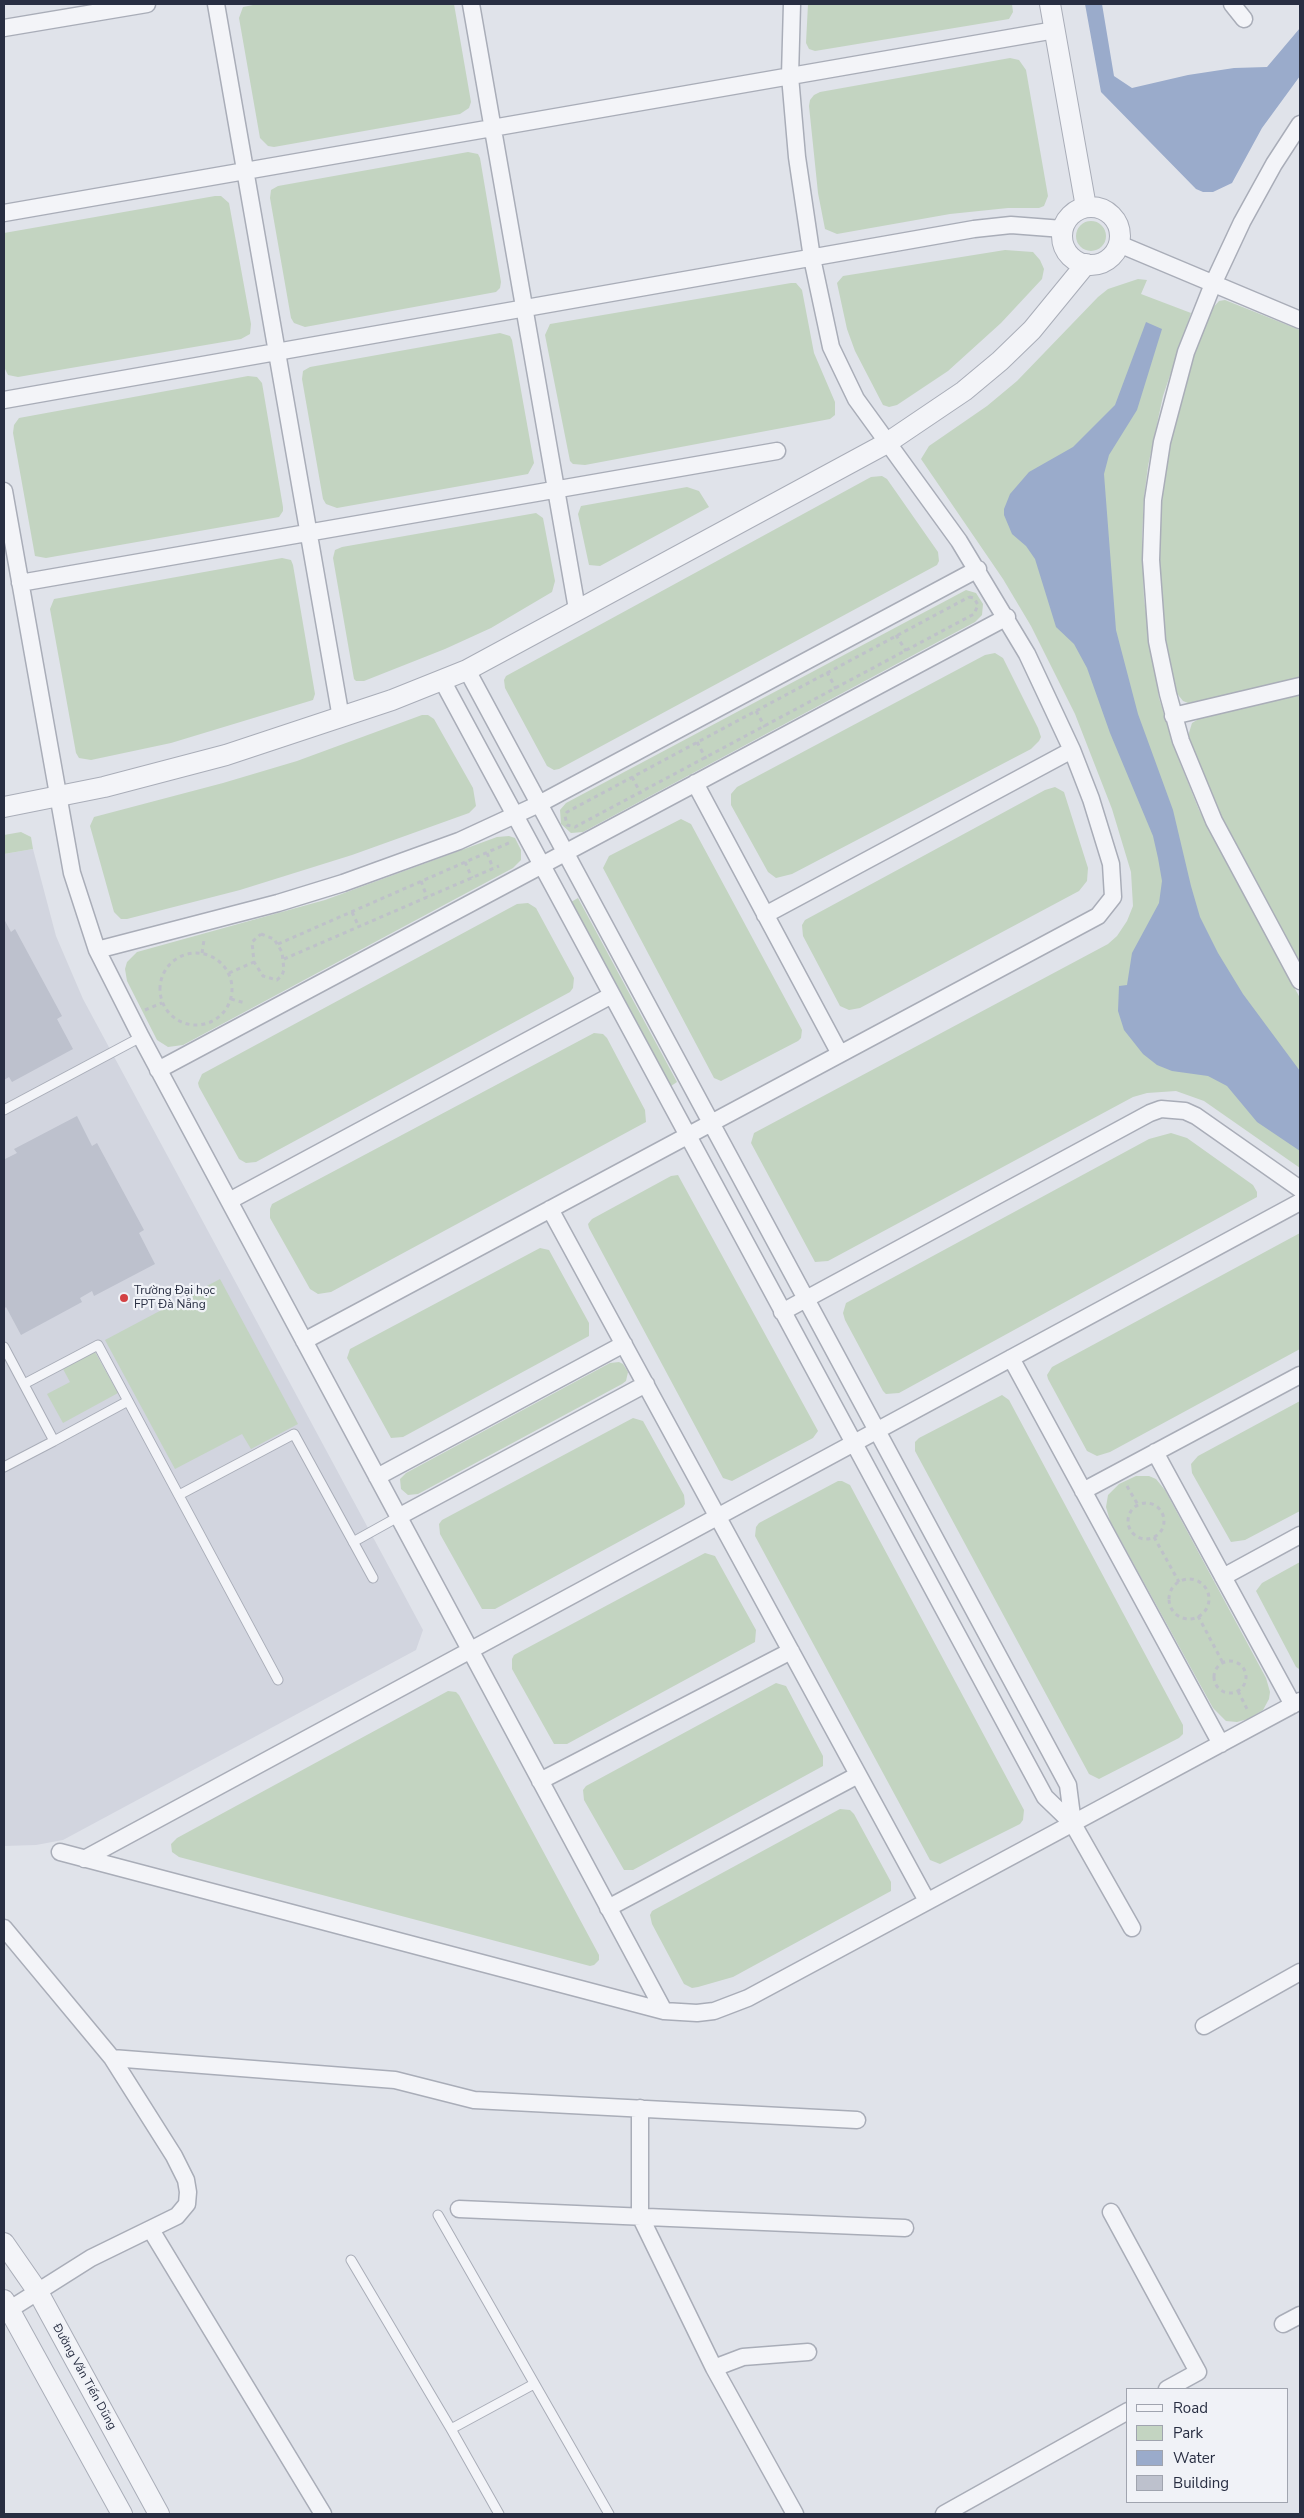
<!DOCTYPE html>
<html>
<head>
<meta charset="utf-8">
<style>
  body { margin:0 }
  #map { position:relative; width:1304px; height:2518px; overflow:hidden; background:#e0e3ea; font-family:"Nunito Sans",sans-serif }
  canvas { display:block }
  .frame { position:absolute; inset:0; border:5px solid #282e42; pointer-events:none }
  .legend { position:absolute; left:1126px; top:2388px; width:162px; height:115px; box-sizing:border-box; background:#f0f2f7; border:1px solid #a0a4af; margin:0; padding:6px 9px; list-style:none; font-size:15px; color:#282e42 }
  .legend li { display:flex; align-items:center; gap:10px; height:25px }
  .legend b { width:25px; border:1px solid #a0a4af }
</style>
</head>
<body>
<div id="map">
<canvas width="1304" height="2518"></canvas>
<div class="frame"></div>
<ul class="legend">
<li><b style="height:6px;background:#f3f4f8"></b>Road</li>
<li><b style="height:14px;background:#c3d4c1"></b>Park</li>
<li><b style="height:14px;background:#9aabcb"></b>Water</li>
<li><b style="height:14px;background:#bdc1cd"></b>Building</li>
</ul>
</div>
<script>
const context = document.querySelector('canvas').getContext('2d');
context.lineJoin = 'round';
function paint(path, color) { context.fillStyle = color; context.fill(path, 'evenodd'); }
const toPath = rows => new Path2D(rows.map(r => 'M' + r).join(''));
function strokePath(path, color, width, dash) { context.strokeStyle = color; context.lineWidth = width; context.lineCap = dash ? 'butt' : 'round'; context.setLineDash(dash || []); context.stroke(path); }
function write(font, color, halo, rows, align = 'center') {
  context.font = font + ' "Nunito Sans",sans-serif'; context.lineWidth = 4.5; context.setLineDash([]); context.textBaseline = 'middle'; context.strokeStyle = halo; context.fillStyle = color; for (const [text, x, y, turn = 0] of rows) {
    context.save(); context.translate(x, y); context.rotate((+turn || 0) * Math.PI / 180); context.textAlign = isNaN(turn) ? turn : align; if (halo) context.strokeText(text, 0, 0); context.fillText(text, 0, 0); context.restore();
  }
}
paint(toPath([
  [33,849,56,936,83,999,423,1630,416,1650,63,1840,36,1845,4,1846,4,854]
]), '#d2d5df');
paint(toPath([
  [258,4,454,4,471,102,469,108,460,114,274,147,268,146,260,138,239,18,243,7],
  [808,4,1012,4,1013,12,1009,19,815,51,809,49,806,43],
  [1010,58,1019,60,1026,70,1048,196,1044,206,1039,208,1008,208,950,214,837,234,825,229,818,193,809,106,810,100,814,95,820,92],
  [468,152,478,154,480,158,501,282,500,288,496,292,305,327,294,323,291,318,270,198,271,190,278,186],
  [215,196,221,196,229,203,251,324,250,334,241,339,18,377,8,375,4,367,4,233],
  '1076 236a15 15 0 1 1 30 0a15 15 0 1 1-30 0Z',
  [1005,250,1033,252,1040,260,1044,269,1042,279,1001,323,948,371,897,405,889,407,883,405,855,351,847,329,837,283,843,276],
  [1138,279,1147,280,1141,294,1191,313,1163,396,1148,466,1144,498,1142,537,1144,599,1159,698,1177,755,1199,810,1300,998,1300,1168,1204,1101,1176,1091,1147,1093,1133,1097,828,1261,815,1262,751,1143,754,1133,1108,944,1117,936,1127,921,1133,906,1131,872,1112,809,1075,714,1031,626,1003,579,921,459,929,446,987,406,1017,381,1098,297,1108,289],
  [791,283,796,283,802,290,814,353,835,402,835,415,830,419,585,465,573,464,570,461,545,335,550,324],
  [1225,300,1300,330,1300,679,1188,703,1183,701,1175,691,1168,658,1163,623,1158,555,1160,520,1168,449,1186,376,1210,311,1219,301],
  [500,333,510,336,512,340,534,463,528,474,337,508,326,504,323,499,302,379,303,371,310,367],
  [248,376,257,377,262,383,283,507,283,511,279,517,46,558,35,556,13,433,14,425,19,418],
  [882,476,887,479,938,552,939,561,937,565,559,769,554,770,547,766,505,688,504,680,506,676,871,477],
  [687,487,699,491,709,507,600,566,589,565,578,514,581,506],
  [536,513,543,518,555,581,552,592,491,628,445,649,364,681,356,681,354,679,333,558,335,550,342,547],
  [282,558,291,560,293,565,315,694,313,700,171,743,91,760,79,758,76,753,50,609,54,599],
  [966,590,976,593,983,604,982,615,975,622,583,832,571,833,561,824,560,810,566,803],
  [995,653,1003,658,1038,728,1041,737,1039,741,1031,749,792,874,776,878,768,872,731,805,731,794,737,787,985,655],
  [1300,695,1300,966,1224,826,1188,736,1192,723,1202,717],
  [422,715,428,715,434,719,473,788,476,806,469,813,352,855,240,890,127,919,121,919,114,912,90,826,94,817,223,783,297,761],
  [1055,787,1064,792,1088,868,1087,881,1079,891,860,1008,849,1010,840,1006,803,936,802,925,805,920,1045,790],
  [681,819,691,824,802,1030,801,1038,798,1041,721,1081,714,1078,603,868,609,856],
  [21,832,31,837,33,849,4,854,4,835],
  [509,836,515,838,521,850,521,860,513,868,183,1045,168,1047,157,1040,127,981,125,969,127,962,137,952,325,900,497,837],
  [578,898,677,1082,671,1086,571,902],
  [528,903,536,908,574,978,573,988,570,992,256,1162,246,1163,239,1159,199,1087,198,1083,202,1074,517,904],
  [594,1033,603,1034,607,1038,645,1110,646,1122,331,1292,318,1294,310,1289,270,1218,270,1209,272,1204],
  [1171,1133,1187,1138,1253,1185,1257,1192,1257,1197,899,1393,886,1394,883,1391,845,1320,843,1313,846,1303,1149,1139],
  [678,1175,818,1431,813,1438,732,1481,723,1478,589,1228,588,1224,592,1219,671,1176],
  [1300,1233,1300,1349,1110,1452,1097,1456,1087,1451,1048,1379,1047,1375,1052,1367],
  [540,1248,549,1250,589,1323,589,1336,403,1437,391,1438,347,1358,350,1349],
  [220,1279,298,1424,251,1449,242,1434,175,1469,105,1340],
  [95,1352,118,1393,63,1423,47,1394,70,1382,63,1369],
  [619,1362,623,1364,628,1372,626,1381,622,1384,418,1494,408,1495,401,1489,400,1479,406,1473,610,1363],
  [1002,1395,1009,1400,1183,1725,1183,1734,1179,1738,1099,1779,1089,1774,915,1451,915,1442,919,1438],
  [1300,1401,1300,1511,1245,1540,1231,1542,1192,1473,1191,1464,1198,1456],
  [633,1418,643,1421,684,1495,685,1504,683,1507,495,1609,482,1609,440,1534,439,1524,442,1520],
  [1136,1476,1149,1476,1156,1479,1165,1490,1266,1678,1270,1692,1269,1699,1263,1710,1248,1719,1237,1722,1226,1721,1213,1708,1110,1521,1106,1507,1108,1495,1119,1484],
  [838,1481,842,1481,850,1485,1024,1810,1023,1820,1020,1824,940,1864,930,1860,755,1536,756,1527,759,1523],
  [705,1553,715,1556,756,1630,755,1642,567,1744,554,1744,512,1669,512,1659,514,1655],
  [1300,1562,1300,1669,1299,1669,1296,1667,1256,1591,1262,1583],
  [776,1683,786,1686,823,1756,823,1766,633,1870,624,1870,584,1800,583,1790,586,1786],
  [448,1691,456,1692,459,1695,599,1955,599,1960,594,1965,590,1966,179,1857,172,1852,171,1844,177,1838],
  [840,1809,850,1810,854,1814,891,1882,891,1891,733,1977,698,1987,692,1988,684,1984,652,1924,650,1915,652,1911]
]), '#c3d4c1');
paint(toPath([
  [1085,4,1102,4,1114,76,1132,88,1188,75,1234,68,1267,67,1300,28,1300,76,1262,128,1232,183,1213,192,1203,192,1196,189,1101,92],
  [1146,322,1162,329,1137,410,1109,455,1104,474,1116,630,1138,714,1173,810,1191,886,1200,917,1218,953,1243,994,1300,1071,1300,1151,1257,1122,1227,1086,1208,1076,1172,1071,1157,1065,1143,1054,1124,1030,1118,1011,1119,986,1127,985,1132,953,1159,903,1162,881,1158,858,1153,836,1110,733,1087,668,1074,644,1056,627,1035,559,1026,546,1012,534,1004,515,1004,509,1010,494,1029,472,1073,447,1115,405]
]), '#9aabcb');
paint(toPath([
  [4,919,11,932,15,929,62,1016,57,1019,73,1049,12,1082,9,1077,4,1080],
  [77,1116,92,1146,97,1143,144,1230,139,1233,155,1264,94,1296,92,1291,80,1298,82,1302,21,1335,6,1307,4,1309,4,1156,5,1159,17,1153,14,1149]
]), '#bdc1cd');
const service = toPath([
  [4,1110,141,1037],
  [4,1347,54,1441,4,1467],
  [24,1384,98,1345,278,1680],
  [54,1441,128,1401],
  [179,1495,294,1434,373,1578],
  [353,1542,398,1517],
  [438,2215,609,2514],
  [351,2260,451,2429,499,2514],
  [451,2429,534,2384]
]);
const minor = toPath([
  [216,4,341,718],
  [471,4,577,609],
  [1232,4,1244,19],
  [4,28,147,4],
  [1300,124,1274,164,1242,222,1213,284,1186,352,1162,442,1153,500,1151,560,1157,641,1168,694,1181,741,1214,821,1300,981],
  [4,213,1055,30],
  [1119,244,1300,320],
  [4,400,974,229,1011,225,1063,229],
  [4,491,72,873,97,950,141,1037,664,2011],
  [20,583,777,451],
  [467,670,1068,1785,1073,1824],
  [442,680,1045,1797,1073,1824,1132,1928],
  [1173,716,1300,686],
  [695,783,840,1054],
  [765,915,1072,750],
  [97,950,278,903,343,883,459,841,539,804,978,569],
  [158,1070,1007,617],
  [229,1201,612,995],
  [550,1209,927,1901],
  [782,1312,1150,1113,1161,1109,1185,1111,1196,1116,1300,1189],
  [304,1341,1098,916,1113,897,1111,864,1091,799,1072,750,1027,654,959,541,856,399,831,347,812,258,797,157,790,76,792,4],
  [1011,1358,1221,1744],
  [1155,1452,1293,1705],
  [377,1477,624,1344],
  [1083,1491,1300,1375],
  [398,1517,646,1384],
  [1223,1577,1300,1535],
  [540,1781,791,1651],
  [60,1852,664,2011,697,2013,714,2011,748,1998,1300,1701],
  [84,1859,1300,1202],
  [608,1908,858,1775],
  [4,1928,112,2058,174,2156,186,2180,188,2192,187,2204,177,2216,91,2258,4,2313],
  [1204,2026,1300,1972],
  [112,2058,395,2080,474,2100,857,2120],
  [640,2108,640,2216,714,2368,795,2514],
  [459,2209,905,2228],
  [1111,2212,1198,2372,1167,2389],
  [151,2230,323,2514],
  [1283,2324,1300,2315],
  [714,2368,743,2357,808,2352],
  [944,2514,1128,2411]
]);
const tertiary = toPath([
  [1050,4,1086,207],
  '1062 236a29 29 0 1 1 58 0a29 29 0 1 1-58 0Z',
  [4,807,104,787,226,755,392,700,467,670,887,443,964,391,1000,361,1032,330,1086,264],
  [4,2243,38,2292,159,2514],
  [4,2300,122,2514]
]);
strokePath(service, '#a9adb8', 11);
strokePath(minor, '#a9adb8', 19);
strokePath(tertiary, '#a9adb8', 22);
strokePath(toPath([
  [969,597,974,598,978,605,974,614,575,827,567,825,565,816,567,812,969,597],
  [896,635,906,651],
  [827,672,836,689],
  [756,711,765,727],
  [697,742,706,759],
  [632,777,641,794],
  [487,853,493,868],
  [465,862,472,878],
  [421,881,427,897],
  [352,912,359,927],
  [261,934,274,939,282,952,284,970,282,975,277,980,263,976,254,962,252,942,261,934],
  [278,944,511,842],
  '160 989a36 36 0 1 1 72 0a36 36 0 1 1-72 0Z',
  [202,953,204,940],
  [284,959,499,866],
  [229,973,254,962],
  [231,999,245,1003],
  [145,1010,162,1003],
  [1127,1486,1138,1505],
  '1128 1521a18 18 0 1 1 36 0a18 18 0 1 1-36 0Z',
  [1154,1537,1179,1582],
  '1169 1599a20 20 0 1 1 40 0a20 20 0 1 1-40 0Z',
  [1198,1616,1223,1663],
  '1214 1677a16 16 0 1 1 32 0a16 16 0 1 1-32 0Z',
  [1238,1691,1248,1711]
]), '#bec1c9', 3, [4, 4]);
strokePath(service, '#f3f4f8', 9);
strokePath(minor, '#f3f4f8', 16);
strokePath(tertiary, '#f3f4f8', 20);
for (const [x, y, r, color] of [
  [124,1298,5,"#d34144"]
]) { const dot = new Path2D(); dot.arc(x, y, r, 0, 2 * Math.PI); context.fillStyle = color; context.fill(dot); strokePath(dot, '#f0f2f7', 2); }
write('12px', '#282e42', '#f0f2f7', [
  ["Trường Đại học",134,1291],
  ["FPT Đà Nẵng",134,1305]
], 'left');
write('12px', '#282e42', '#f0f2f7', [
  ["Đường Văn Tiến Dũng",84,2377,61]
]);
</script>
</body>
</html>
